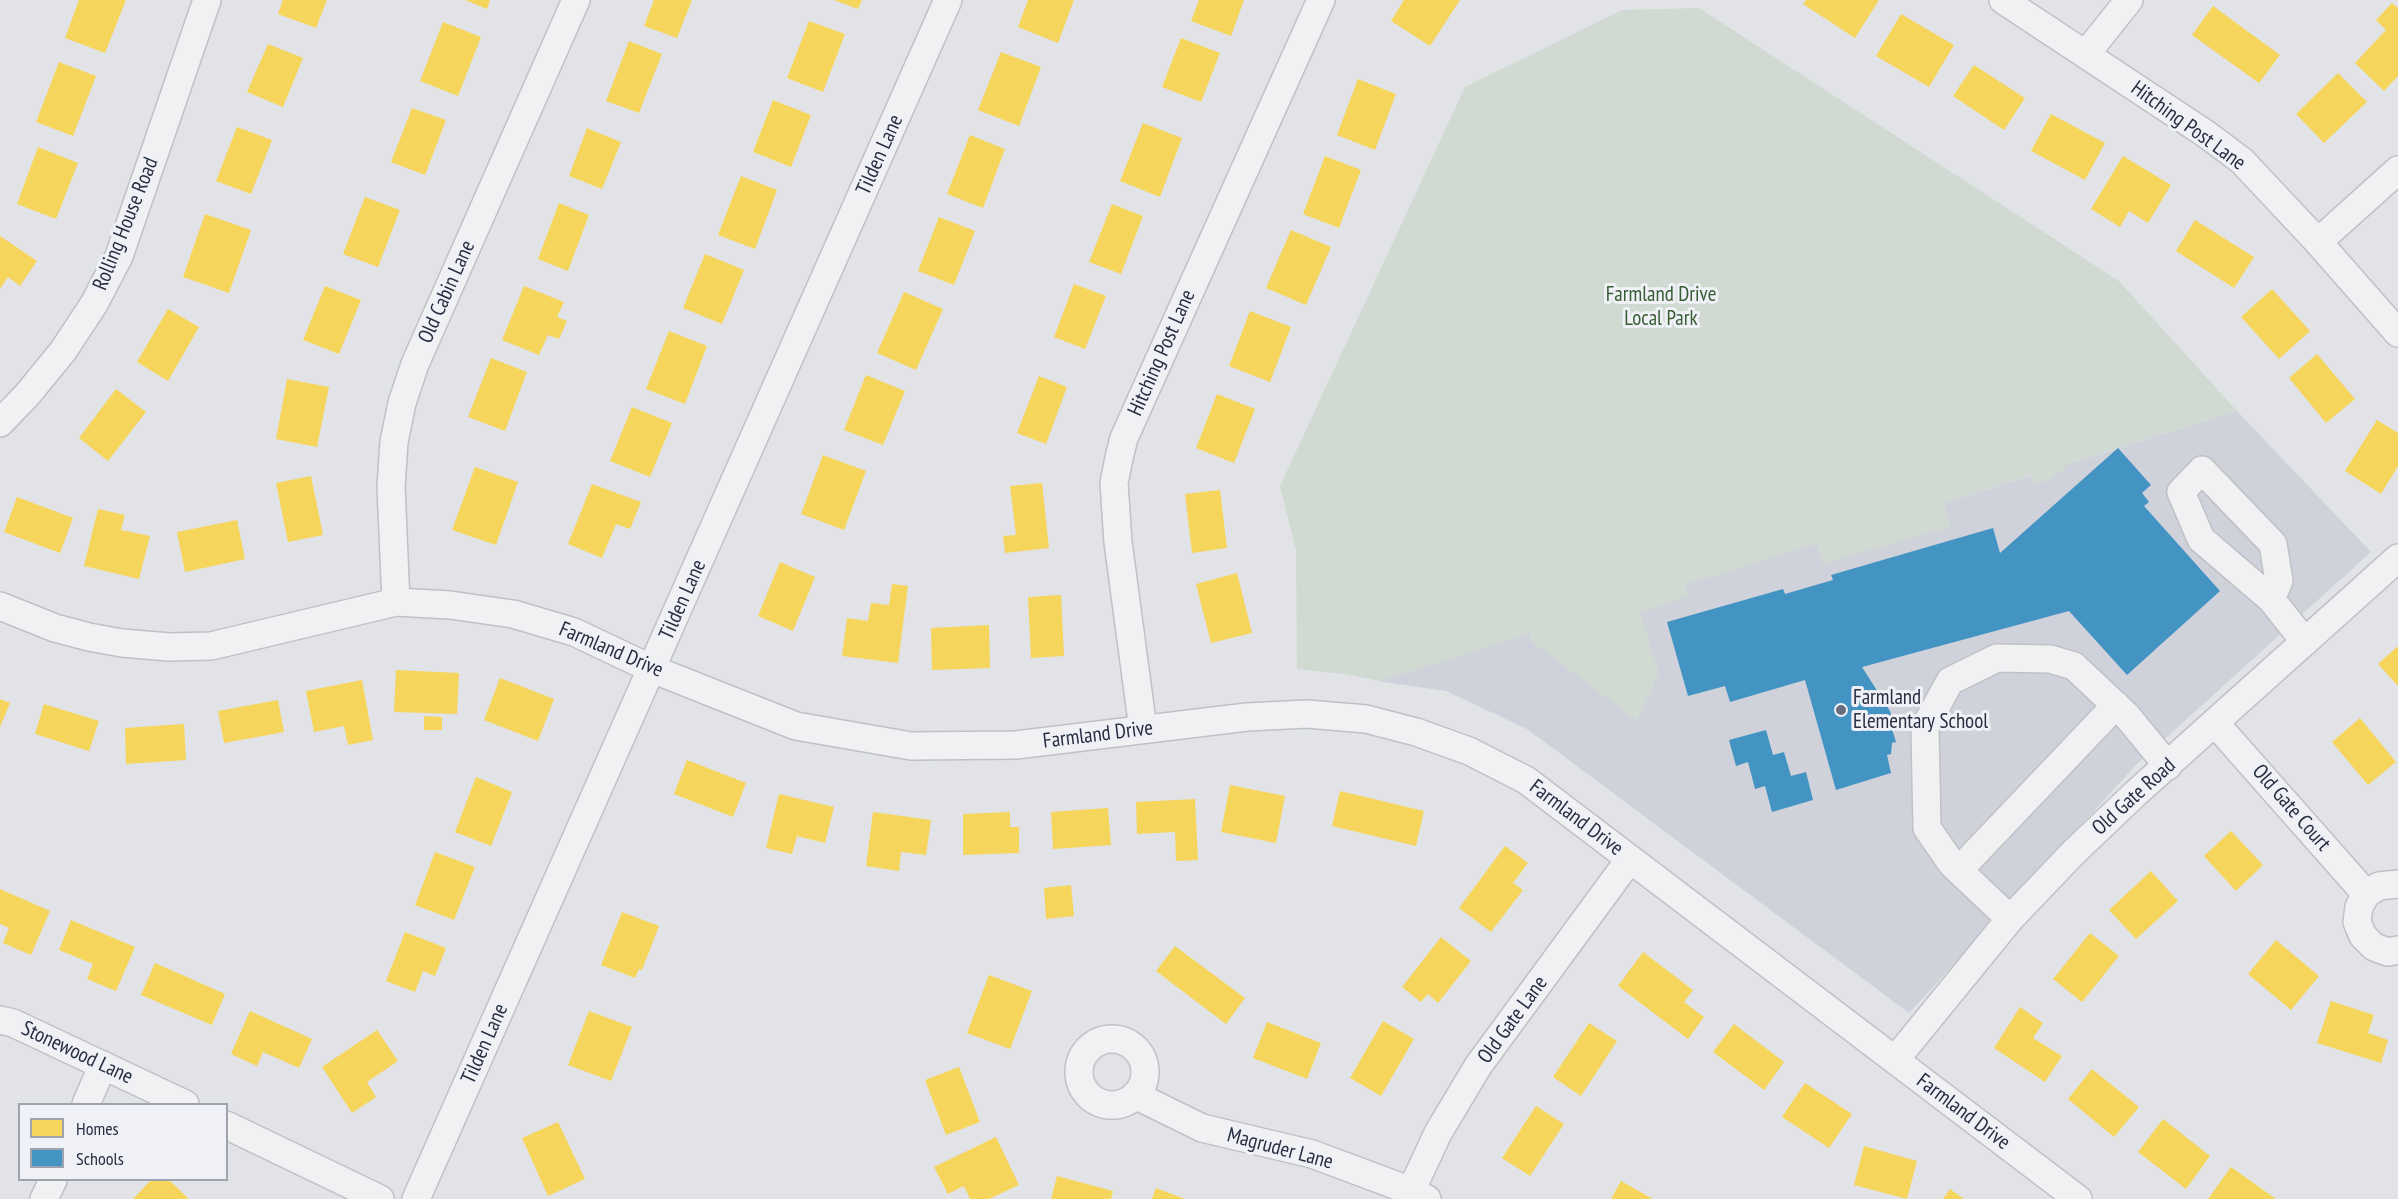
<!DOCTYPE html>
<html>
<head>
<meta charset="utf-8">
<style>
  body { margin:0 }
  #map { position:relative; width:2398px; height:1199px; overflow:hidden; background:#e1e3e7; font-family:"PT Sans Narrow",sans-serif }
  canvas { display:block }
  .legend { position:absolute; left:18px; top:1103px; width:210px; height:78px; box-sizing:border-box; background:#eff1f6; border:2px solid #9fa3ae; margin:0; padding:8px 10px; list-style:none; font-size:18px; color:#272e41 }
  .legend li { display:flex; align-items:center; gap:12px; height:30px }
  .legend b { width:30px; border:2px solid #9fa3ae }
</style>
</head>
<body>
<div id="map">
<canvas width="2398" height="1199"></canvas>
<ul class="legend">
<li><b style="height:16px;background:#f6d55c"></b>Homes</li>
<li><b style="height:16px;background:#4393c3"></b>Schools</li>
</ul>
</div>
<script>
const context = document.querySelector('canvas').getContext('2d');
context.lineJoin = 'round';
function paint(path, color) { context.fillStyle = color; context.fill(path, 'evenodd'); }
const toPath = rows => new Path2D(rows.map(r => 'M' + r).join(''));
function strokePath(path, color, width, dash) { context.strokeStyle = color; context.lineWidth = width; context.lineCap = dash ? 'butt' : 'round'; context.setLineDash(dash || []); context.stroke(path); }
function write(font, color, halo, rows, align = 'center') {
  context.font = font + ' "PT Sans Narrow",sans-serif'; context.lineWidth = 6; context.setLineDash([]); context.textBaseline = 'middle'; context.strokeStyle = halo; context.fillStyle = color; for (const [text, x, y, turn = 0] of rows) {
    context.save(); context.translate(x, y); context.rotate((+turn || 0) * Math.PI / 180); context.textAlign = isNaN(turn) ? turn : align; if (halo) context.strokeText(text, 0, 0); context.fillText(text, 0, 0); context.restore();
  }
}
paint(toPath([
  [2237,411,2371,552,2136,765,1909,1013,1527,729,1446,691,1377,681]
]), '#cfd2da');
paint(toPath([
  [1699,8,2119,281,2237,411,2070,463,2051,480,2035,484,2032,475,1944,503,1951,527,1822,564,1816,544,1685,585,1688,597,1640,613,1659,673,1637,721,1530,640,1530,634,1380,681,1344,674,1297,669,1296,550,1280,486,1465,87,1622,10]
]), '#d0dad2');
paint(toPath([
  [79,0,126,0,105,53,65,38],
  [283,0,327,0,316,28,278,14],
  [465,0,490,0,487,9],
  [654,0,692,0,677,38,644,26],
  [834,0,862,0,858,9],
  [1028,0,1074,0,1058,43,1018,27],
  [1199,0,1244,0,1231,36,1191,21],
  [1404,0,1460,0,1430,46,1391,21],
  [1806,0,1879,0,1855,38,1803,4],
  [2392,3,2398,8,2398,76,2384,91,2355,63,2386,30,2376,20],
  [2213,6,2280,55,2259,83,2192,35],
  [1901,14,1954,45,1929,87,1876,56],
  [809,21,845,34,823,92,787,78],
  [443,22,481,37,458,96,420,81],
  [1181,38,1220,53,1201,102,1162,87],
  [629,41,662,54,639,113,606,101],
  [268,44,303,58,283,107,247,92],
  [1001,52,1041,67,1019,126,978,110],
  [59,62,96,76,73,136,36,122],
  [1974,65,2025,98,2004,130,1953,96],
  [2338,73,2367,102,2324,143,2296,114],
  [1358,79,1396,94,1375,150,1337,135],
  [773,100,811,115,791,167,753,152],
  [412,108,446,120,425,175,391,162],
  [2051,114,2105,143,2085,180,2031,151],
  [1143,123,1182,138,1160,197,1120,181],
  [237,127,272,140,251,194,216,181],
  [587,128,621,142,602,189,569,176],
  [970,135,1005,149,983,208,947,194],
  [38,147,78,163,56,219,17,204],
  [1325,156,1361,170,1339,228,1303,214],
  [2123,156,2171,185,2148,223,2129,211,2120,227,2091,209],
  [741,176,777,190,755,249,718,235],
  [365,197,400,210,378,267,343,254],
  [559,203,589,215,568,271,538,259],
  [1112,204,1143,216,1121,274,1089,262],
  [205,214,251,230,229,293,183,277],
  [939,217,975,231,954,285,918,271],
  [2195,220,2254,257,2234,288,2176,251],
  [1291,230,1331,247,1306,305,1266,288],
  [0,236,37,261,20,286,8,277,0,289],
  [705,254,744,270,722,324,683,308],
  [1074,284,1106,296,1085,349,1054,337],
  [325,286,361,300,339,354,303,340],
  [524,286,564,302,557,317,567,321,559,339,548,335,539,355,502,340],
  [2272,289,2310,331,2279,359,2241,317],
  [904,292,943,309,916,370,877,353],
  [168,309,199,327,168,381,137,362],
  [1250,311,1291,327,1270,382,1229,366],
  [669,331,707,346,685,404,646,389],
  [2317,354,2355,399,2326,423,2289,378],
  [491,358,527,372,505,431,468,417],
  [866,375,905,391,883,445,844,430],
  [1039,376,1067,387,1046,444,1017,433],
  [287,379,329,387,317,447,276,439],
  [116,389,146,412,108,461,79,438],
  [1217,394,1255,409,1234,463,1196,448],
  [632,407,672,423,650,477,610,461],
  [2377,420,2398,433,2398,466,2381,494,2345,471],
  [823,455,866,471,844,530,801,514],
  [475,467,518,482,496,545,452,530],
  [311,476,323,535,288,542,276,483],
  [1042,483,1049,548,1005,553,1003,536,1016,535,1010,486],
  [592,484,641,502,630,529,616,524,602,558,568,544],
  [1220,490,1227,548,1192,553,1185,494],
  [17,497,73,518,60,553,4,532],
  [98,509,125,515,121,530,150,536,139,579,84,566],
  [237,520,245,559,185,572,177,532],
  [780,562,815,577,793,631,758,616],
  [1237,573,1252,633,1211,643,1196,584],
  [892,584,908,586,898,663,842,656,847,618,868,621,871,603,889,605],
  [1061,595,1064,656,1031,658,1028,597],
  [989,625,990,668,932,670,931,628],
  [2398,646,2398,686,2378,664],
  [396,670,459,673,457,714,394,712],
  [500,678,554,699,538,741,484,720],
  [362,680,373,740,348,745,344,726,314,732,306,691],
  [0,699,10,703,0,727],
  [278,700,284,732,224,743,218,711],
  [44,704,99,721,89,751,35,734],
  [424,716,442,717,442,730,424,730],
  [2360,718,2396,762,2368,785,2332,742],
  [184,724,186,760,126,764,125,728],
  [687,760,746,783,733,817,674,794],
  [476,777,512,792,491,846,455,832],
  [1230,785,1285,796,1276,843,1221,832],
  [1340,791,1424,811,1416,846,1332,826],
  [779,794,834,807,825,843,797,836,792,854,766,848],
  [1195,799,1198,860,1176,861,1175,832,1137,834,1136,802],
  [1108,808,1111,845,1053,849,1051,812],
  [873,812,931,820,926,855,901,852,899,871,866,866],
  [1010,812,1010,827,1019,827,1019,853,963,855,963,814],
  [2231,831,2263,865,2236,891,2204,856],
  [1505,846,1528,863,1513,883,1523,890,1491,932,1459,908],
  [435,852,475,867,454,920,415,905],
  [2151,871,2178,901,2136,939,2109,910],
  [1071,885,1074,916,1046,919,1044,888],
  [0,889,50,911,31,955,3,943,9,928,0,924],
  [622,912,659,926,642,970,639,969,635,978,601,965],
  [71,920,135,947,116,991,87,979,93,964,59,950],
  [405,932,446,948,435,976,423,971,415,992,386,981],
  [2090,933,2119,956,2082,1002,2053,979],
  [1441,937,1471,961,1438,1003,1428,994,1421,1002,1402,987],
  [2276,940,2319,976,2291,1010,2248,974],
  [1175,946,1245,998,1226,1024,1156,971],
  [1643,952,1693,990,1684,1002,1704,1017,1688,1039,1618,986],
  [155,963,225,994,212,1025,141,995],
  [989,975,1032,991,1010,1049,967,1033],
  [2331,1001,2374,1015,2368,1033,2388,1040,2381,1063,2317,1043],
  [2020,1007,2043,1023,2033,1038,2062,1056,2045,1082,1994,1048],
  [250,1011,312,1039,299,1068,263,1052,257,1066,231,1054],
  [589,1011,632,1027,611,1081,568,1065],
  [1383,1021,1414,1039,1381,1096,1350,1078],
  [1267,1022,1321,1043,1307,1079,1253,1058],
  [1589,1023,1617,1041,1581,1096,1553,1077],
  [1734,1024,1784,1062,1764,1090,1713,1052],
  [377,1030,398,1061,367,1082,376,1097,352,1113,322,1067],
  [959,1067,980,1122,946,1135,925,1080],
  [2092,1069,2139,1107,2114,1137,2068,1099],
  [1805,1083,1852,1114,1829,1148,1782,1117],
  [1536,1106,1564,1124,1530,1176,1502,1158],
  [2163,1119,2210,1156,2186,1189,2138,1152],
  [558,1122,585,1179,548,1196,522,1138],
  [996,1137,1019,1185,989,1199,970,1199,964,1186,948,1194,934,1167],
  [1864,1146,1917,1161,1907,1199,1854,1185],
  [2231,1167,2276,1199,2208,1199],
  [1057,1176,1113,1191,1111,1199,1051,1199],
  [151,1180,169,1180,189,1199,133,1199],
  [1621,1181,1653,1199,1611,1199],
  [1156,1188,1185,1199,1152,1199],
  [1950,1189,1964,1199,1943,1199]
]), '#f6d55c');
paint(toPath([
  [2118,448,2151,485,2142,493,2149,502,2144,506,2220,591,2127,675,2069,611,1862,667,1890,711,1895,728,1892,729,1896,742,1892,743,1891,754,1887,755,1891,773,1836,790,1805,680,1730,702,1725,686,1688,696,1667,622,1783,589,1785,594,1833,580,1831,575,1993,528,2000,553],
  [1766,730,1773,755,1784,752,1791,776,1806,772,1813,800,1772,812,1765,786,1755,789,1748,762,1736,766,1729,740]
]), '#4393c3');
const minor = toPath([
  [2003,0,2206,134,2242,161,2318,242,2398,333],
  [2086,54,2129,0],
  [2318,242,2398,170],
  [0,423,27,395,63,351,94,304,119,256,207,0],
  [2271,599,2279,581,2273,544,2202,470,2181,492,2201,539,2271,599,2305,642],
  [396,602,391,487,394,442,402,403,415,364,576,0],
  [0,606,55,628,89,637,122,643,169,647,211,646,396,602,450,605,513,614,574,632,652,669,796,726,911,746,1016,745,1247,717,1307,714,1366,719,1416,732,1469,751,1526,780,2078,1199],
  [2215,723,2366,894],
  [1143,729,1118,542,1114,483,1119,458,1124,438,1321,0],
  [1959,870,2116,705],
  [2398,884,2379,886,2366,894,2359,907,2357,922,2363,936,2374,947,2388,952,2398,950],
  [2010,919,1952,864,1927,828,1925,727,1950,681,1997,658,2050,659,2074,666,2127,716,2168,766],
  [0,1020,13,1023,185,1104],
  '1079 1072a33 33 0 1 1 66 0a33 33 0 1 1-66 0Z',
  [1895,1060,2010,919,2074,852,2136,793,2398,558],
  [1135,1095,1202,1128,1312,1154,1411,1191,1427,1199],
  [86,1104,103,1065],
  [226,1125,380,1199],
  [1411,1191,1438,1133,1478,1066,1630,859],
  [44,1199,53,1180],
  [416,1199,948,0]
]);
strokePath(minor, '#bfc1c5', 30);
strokePath(minor, '#f1f1f3', 27);
for (const [x, y, r, color] of [
  [1841,710,6,"#686d7b"]
]) { const dot = new Path2D(); dot.arc(x, y, r, 0, 2 * Math.PI); context.fillStyle = color; context.fill(dot); strokePath(dot, '#eff1f6', 2); }
write('21px', '#272e41', '#eff1f6', [
  ["Hitching Post Lane",2188,126,36],
  ["Tilden Lane",880,155,-66],
  ["Rolling House Road",126,224,-68],
  ["Old Cabin Lane",447,292,-66],
  ["Hitching Post Lane",1162,353,-66],
  ["Tilden Lane",683,600,-66],
  ["Farmland Drive",611,650,23],
  ["Farmland Drive",1098,735,-7],
  ["Old Gate Road",2134,797,-42],
  ["Old Gate Court",2291,808,49],
  ["Farmland Drive",1576,818,37],
  ["Old Gate Lane",1513,1020,-54],
  ["Tilden Lane",485,1044,-66],
  ["Stonewood Lane",77,1053,25],
  ["Farmland Drive",1963,1112,37],
  ["Magruder Lane",1280,1149,15]
]);
write('21px', '#385d34', '#eff1f6', [
  ["Farmland Drive",1661,295],
  ["Local Park",1661,319]
]);
write('21px', '#272e41', '#eff1f6', [
  ["Farmland",1853,698],
  ["Elementary School",1853,722]
], 'left');
</script>
</body>
</html>
